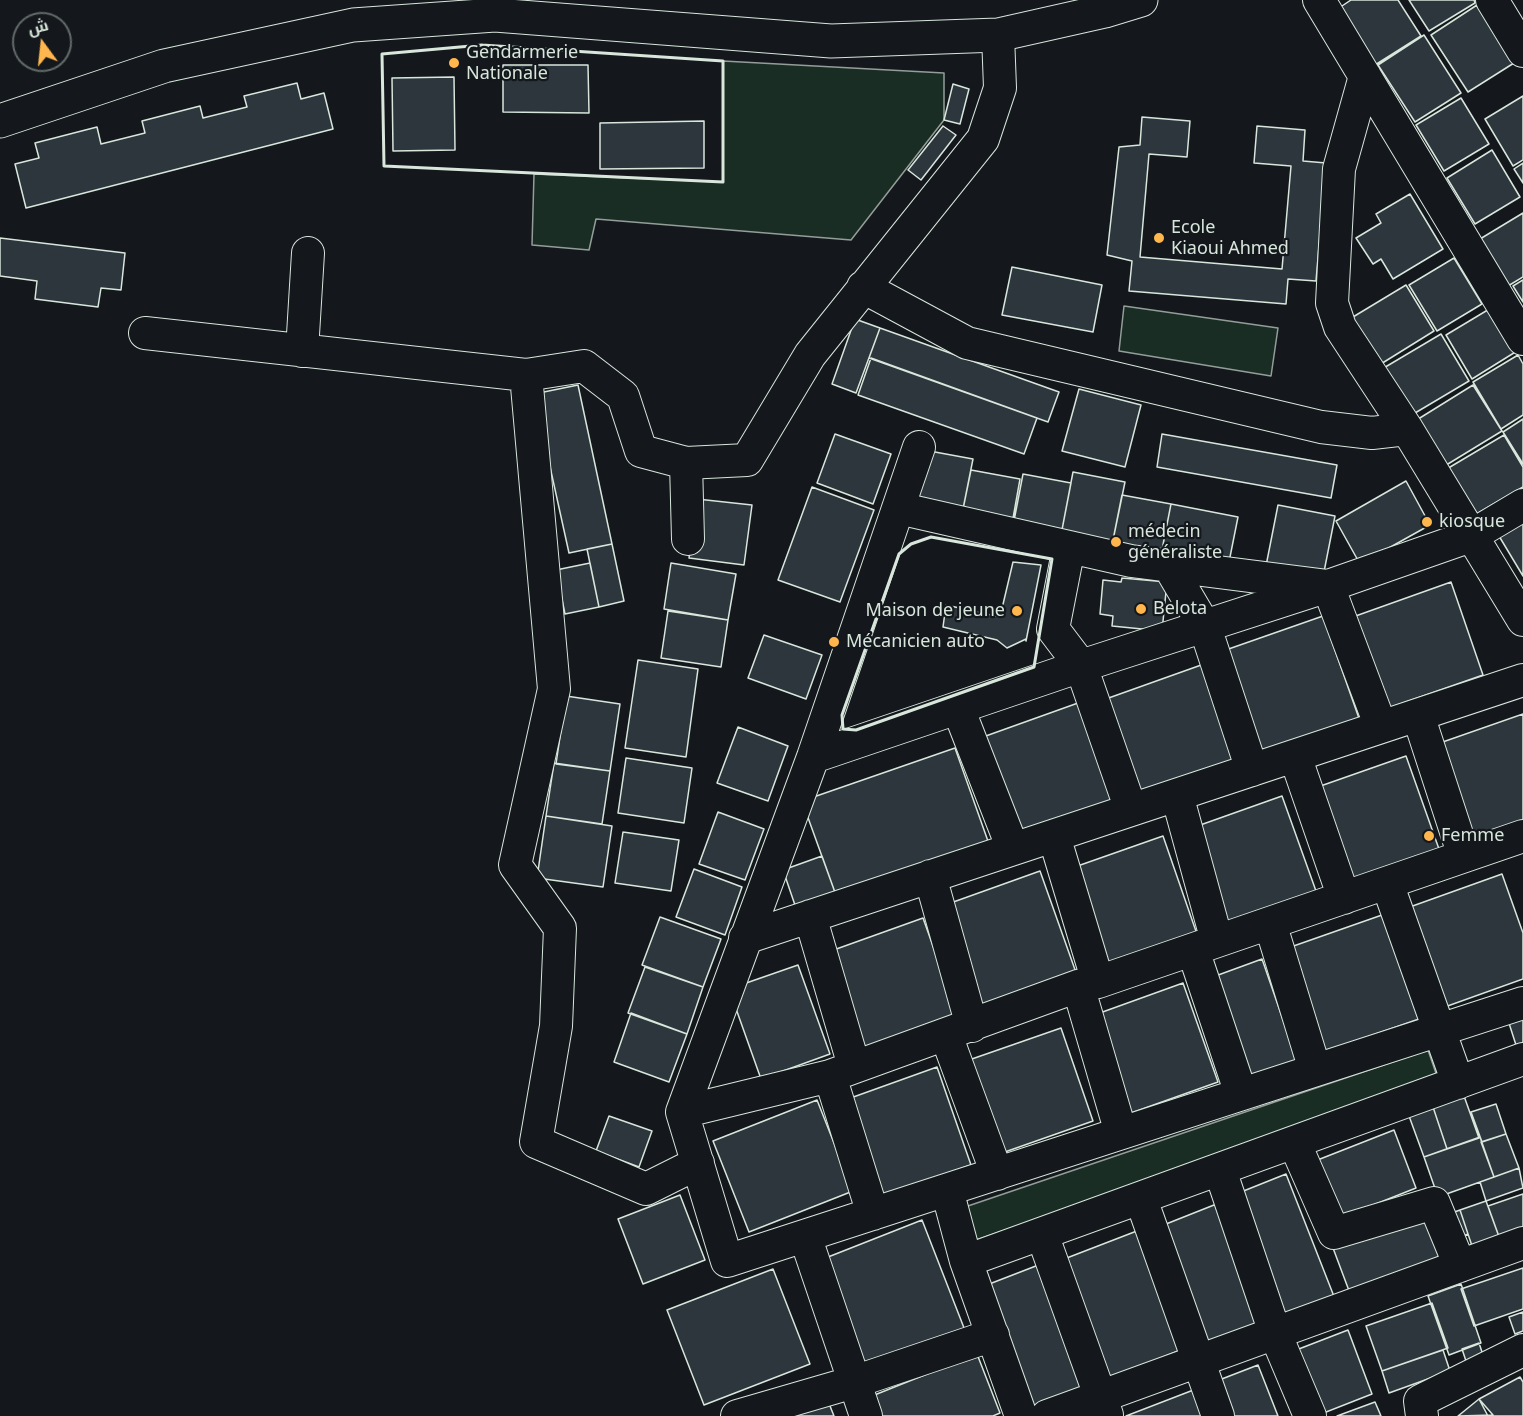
<!DOCTYPE html>
<html>
<head>
<meta charset="utf-8">
<style>
  body { margin:0 }
  #map { position:relative; width:1523px; height:1416px; overflow:hidden; background:#14181c; font-family:"Noto Sans",Cairo,sans-serif }
  canvas { display:block }
  .north { position:absolute; left:12px; top:12px; width:60px; height:60px; box-sizing:border-box; background:#14181c; border:2px solid #626a69; border-radius:50%; rotate:345deg; font-size:16px; font-weight:700; line-height:24px; text-align:center; color:#d8e6dc }
  .north::after { content:''; display:block; margin:auto; width:21px; height:27px; background:#ffb74d; clip-path:polygon(50% 0,100% 100%,50% 72%,0 100%) }
</style>
</head>
<body>
<div id="map">
<canvas width="1523" height="1416"></canvas>
<div class="north">ش</div>
</div>
<script>
const context = document.querySelector('canvas').getContext('2d');
context.lineJoin = 'round';
function paint(path, color) { context.fillStyle = color; context.fill(path, 'evenodd'); }
const toPath = rows => new Path2D(rows.map(r => 'M' + r).join(''));
function strokePath(path, color, width, dash) { context.strokeStyle = color; context.lineWidth = width; context.lineCap = dash ? 'butt' : 'round'; context.setLineDash(dash || []); context.stroke(path); }
function write(font, color, halo, rows, align = 'center') {
  context.font = font + ' "Noto Sans",sans-serif'; context.lineWidth = 4.5; context.setLineDash([]); context.textBaseline = 'middle'; context.strokeStyle = halo; context.fillStyle = color; for (const [text, x, y, turn = 0] of rows) {
    context.save(); context.translate(x, y); context.rotate((+turn || 0) * Math.PI / 180); context.textAlign = isNaN(turn) ? turn : align; if (halo) context.strokeText(text, 0, 0); context.fillText(text, 0, 0); context.restore();
  }
}
const green = toPath([
  [723,61,944,73,944,120,851,240,596,219,589,250,532,245,534,174,723,182,723,61],
  [1124,306,1278,328,1271,376,1119,351,1124,306],
  [1428,1050,1439,1082,976,1240,965,1207,1428,1050]
]);
paint(green, '#1a2d24');
strokePath(green, '#939e99', 1.5);
const building = toPath([
  [1351,0,1398,0,1421,36,1375,65,1339,8,1351,0],
  [1409,0,1474,0,1475,3,1429,31,1409,0],
  [1477,5,1514,63,1468,92,1431,35,1477,5],
  [1424,35,1461,93,1415,122,1378,65,1424,35],
  [503,65,588,65,589,113,503,112,503,65],
  [454,77,455,150,393,151,392,78,454,77],
  [297,83,301,99,324,93,333,129,26,208,15,164,39,158,35,143,97,127,101,144,145,133,142,121,200,106,203,118,247,107,244,96,297,83],
  [953,84,969,89,960,124,944,120,953,84],
  [1523,96,1523,160,1513,166,1485,119,1523,96],
  [1461,98,1489,144,1444,171,1416,125,1461,98],
  [1142,117,1190,121,1187,157,1149,154,1140,257,1282,269,1291,166,1254,163,1257,126,1305,130,1303,161,1326,163,1316,281,1288,279,1286,304,1129,291,1132,261,1107,255,1119,147,1140,145,1142,117],
  [704,121,704,168,600,169,600,123,704,121],
  [943,126,956,135,921,180,908,170,943,126],
  [1492,150,1520,197,1475,224,1447,178,1492,150],
  [1523,163,1523,183,1514,169,1523,163],
  [1410,194,1443,249,1393,279,1381,259,1373,264,1356,238,1381,223,1376,214,1410,194],
  [1523,213,1523,277,1508,286,1480,239,1523,213],
  [0,238,125,253,121,290,101,288,98,307,35,299,37,281,0,276,0,238],
  [1454,258,1482,304,1437,331,1409,285,1454,258],
  [1012,267,1102,285,1093,332,1002,315,1012,267],
  [1523,280,1523,302,1513,286,1523,280],
  [1406,285,1434,331,1376,367,1348,320,1406,285],
  [1491,308,1517,351,1472,379,1446,335,1491,308],
  [855,319,880,328,856,393,832,384,855,319],
  [880,328,1059,392,1048,422,869,358,880,328],
  [1441,334,1469,381,1410,416,1382,369,1441,334],
  [1518,355,1523,364,1523,415,1501,429,1473,382,1518,355],
  [871,358,1037,418,1024,454,858,395,871,358],
  [578,385,612,544,569,553,534,394,578,385],
  [1473,385,1502,431,1443,467,1415,421,1473,385],
  [1079,389,1141,405,1125,467,1062,451,1079,389],
  [1523,419,1523,464,1503,432,1523,419],
  [835,434,891,454,873,504,817,483,835,434],
  [1162,434,1337,465,1331,498,1157,467,1162,434],
  [1504,435,1523,467,1523,487,1473,516,1445,470,1504,435],
  [924,450,973,459,962,514,913,505,924,450],
  [971,470,1020,479,1012,524,962,514,971,470],
  [1073,472,1125,482,1112,545,1061,535,1073,472],
  [1023,474,1071,483,1061,535,1013,526,1023,474],
  [1406,481,1430,525,1360,564,1336,521,1406,481],
  [812,487,874,510,840,602,778,580,812,487],
  [1122,495,1171,504,1161,555,1112,545,1122,495],
  [697,499,752,505,744,565,689,558,697,499],
  [1171,504,1238,517,1229,562,1162,550,1171,504],
  [1278,505,1335,516,1322,582,1265,571,1278,505],
  [1523,515,1523,576,1496,531,1523,515],
  [612,544,624,601,599,607,587,549,612,544],
  [1013,562,1041,565,1026,641,1026,639,1007,648,997,640,943,627,946,605,1000,617,1013,562],
  [590,563,599,607,565,614,556,570,590,563],
  [671,563,736,574,728,620,664,609,671,563],
  [1122,578,1167,582,1162,631,1112,626,1113,616,1100,614,1103,580,1121,582,1122,578],
  [1451,582,1483,675,1383,710,1350,618,1451,582],
  [668,611,728,620,721,667,661,658,668,611],
  [1323,616,1361,724,1258,760,1220,652,1323,616],
  [764,635,822,655,806,699,748,678,764,635],
  [638,660,698,669,686,757,625,748,638,660],
  [1204,664,1238,762,1138,798,1103,700,1204,664],
  [566,696,620,704,610,771,556,764,566,696],
  [1078,703,1114,802,1017,836,983,737,1078,703],
  [1523,714,1523,822,1471,839,1437,744,1523,714],
  [738,727,788,746,768,801,717,783,738,727],
  [955,748,989,844,837,898,802,801,955,748],
  [1406,756,1439,849,1345,882,1312,789,1406,756],
  [626,758,692,768,684,823,618,813,626,758],
  [554,763,610,771,602,824,546,816,554,763],
  [1282,796,1316,891,1223,924,1189,829,1282,796],
  [718,812,764,829,745,880,699,864,718,812],
  [546,816,612,826,603,887,537,878,546,816],
  [623,832,679,840,671,891,615,883,623,832],
  [1163,836,1199,940,1106,973,1069,869,1163,836],
  [822,856,837,898,797,911,783,870,822,856],
  [694,869,742,887,725,935,676,917,694,869],
  [1040,871,1079,981,983,1015,945,905,1040,871],
  [1502,874,1523,933,1523,979,1442,1008,1407,908,1502,874],
  [1382,915,1419,1019,1321,1053,1285,949,1382,915],
  [660,917,721,939,703,987,642,965,660,917],
  [923,918,960,1022,864,1056,828,952,923,918],
  [1262,959,1298,1063,1247,1082,1210,978,1262,959],
  [798,965,830,1054,761,1079,729,989,798,965],
  [645,967,703,987,687,1034,628,1013,645,967],
  [1183,983,1218,1082,1131,1113,1097,1014,1183,983],
  [1523,1012,1523,1043,1516,1045,1507,1017,1523,1012],
  [631,1013,687,1034,669,1082,614,1062,631,1013],
  [1061,1028,1093,1121,1002,1153,969,1060,1061,1028],
  [937,1067,971,1165,880,1197,845,1100,937,1067],
  [1464,1096,1479,1138,1447,1149,1433,1107,1464,1096],
  [817,1100,853,1191,749,1232,713,1141,817,1100],
  [1496,1104,1506,1134,1482,1142,1471,1112,1496,1104],
  [1433,1107,1447,1149,1424,1157,1409,1116,1433,1107],
  [609,1116,652,1131,639,1167,596,1151,609,1116],
  [1394,1130,1416,1188,1338,1219,1315,1161,1394,1130],
  [1506,1134,1519,1168,1494,1177,1481,1142,1506,1134],
  [1480,1137,1494,1177,1438,1197,1424,1157,1480,1137],
  [1519,1168,1523,1188,1486,1201,1480,1182,1519,1168],
  [1286,1174,1335,1299,1280,1321,1231,1196,1286,1174],
  [1523,1194,1523,1238,1502,1245,1488,1206,1523,1194],
  [680,1195,705,1260,643,1284,618,1219,680,1195],
  [1486,1201,1502,1245,1475,1255,1460,1210,1486,1201],
  [1219,1203,1267,1326,1204,1350,1156,1228,1219,1203],
  [1460,1210,1468,1234,1458,1238,1449,1214,1460,1210],
  [1427,1211,1446,1259,1351,1296,1333,1248,1427,1211],
  [922,1220,966,1333,867,1371,823,1259,922,1220],
  [1142,1229,1188,1347,1106,1380,1059,1261,1142,1229],
  [1041,1264,1091,1393,1029,1416,979,1288,1041,1264],
  [1523,1268,1523,1309,1474,1326,1461,1289,1523,1268],
  [773,1269,810,1364,704,1405,667,1310,773,1269],
  [1461,1284,1481,1343,1449,1355,1428,1296,1461,1284],
  [1432,1303,1448,1348,1382,1371,1366,1326,1432,1303],
  [1523,1312,1523,1331,1515,1334,1509,1317,1523,1312],
  [1348,1330,1372,1394,1316,1416,1291,1352,1348,1330],
  [1479,1343,1484,1358,1467,1364,1462,1349,1479,1343],
  [1443,1350,1450,1371,1389,1393,1382,1371,1443,1350],
  [977,1354,1000,1413,993,1416,874,1416,867,1398,977,1354],
  [1258,1365,1278,1416,1228,1416,1214,1382,1258,1365],
  [1520,1377,1523,1382,1523,1416,1488,1416,1479,1399,1520,1377],
  [1196,1389,1207,1416,1126,1416,1196,1389],
  [1479,1399,1493,1415,1458,1416,1479,1399],
  [828,1401,834,1416,789,1416,828,1401],
  [1375,1402,1381,1416,1337,1416,1375,1402]
]);
paint(building, '#2c363c');
strokePath(building, '#d8e6dc', 1.5);
const minor = toPath([
  [1319,0,1523,339],
  [1492,0,1523,51],
  [1365,76,1339,169,1332,303,1340,327,1407,429,1523,620],
  [863,287,967,343,1321,427,1372,433,1407,429],
  [145,333,526,375,584,366,623,396,641,451,686,463,747,460,810,355,983,139,1000,88,998,35],
  [302,351,308,253],
  [526,375,554,689,515,865,560,928,556,1026,536,1142,646,1189,698,1163],
  [919,447,813,757,682,1112,727,1261,1523,1003],
  [686,463,688,539],
  [898,508,1131,561,1328,586,1381,727],
  [1069,547,1053,629,1081,666,1131,810],
  [1169,566,1205,627,1252,770],
  [958,708,1013,849],
  [1418,715,1464,856],
  [1295,756,1344,898],
  [813,757,1081,666,1328,586,1471,536,1523,505],
  [1177,795,1217,941],
  [1054,836,1098,982],
  [930,876,972,1026],
  [1387,883,1458,1083],
  [810,916,854,1066],
  [1270,923,1315,1070],
  [745,938,1523,680],
  [1193,950,1241,1094],
  [1078,986,1121,1133],
  [946,1035,997,1174],
  [830,1076,873,1214],
  [682,1112,830,1076,1078,986,1098,982,1523,836],
  [1295,1144,1334,1233,1434,1203,1460,1266],
  [1220,1170,1275,1333,1310,1416],
  [947,1190,966,1261,1021,1416],
  [1141,1199,1218,1416],
  [1042,1234,1107,1415],
  [805,1236,866,1416],
  [966,1261,1523,1059],
  [737,1416,854,1382,993,1335],
  [1047,1416,1523,1243],
  [1422,1416,1420,1401,1523,1350]
]);
const major = toPath([
  [0,121,164,66,353,25,495,15,831,41,998,35,1105,11,1141,0]
]);
strokePath(minor, '#d8e6dc', 34);
strokePath(major, '#d8e6dc', 35);
strokePath(minor, '#14181c', 32);
strokePath(major, '#14181c', 33);
strokePath(toPath([
  [482,45,723,61,723,182,384,166,382,54,482,45],
  [931,537,1052,559,1034,667,856,730,843,729,842,715,899,554,911,544,931,537]
]), '#d8e6dc', 3);
for (const [x, y, r, color] of [
  [454,63,6,"#ffb74d"],
  [1159,238,6,"#ffb74d"],
  [1427,522,6,"#ffb74d"],
  [1116,542,6,"#ffb74d"],
  [1141,609,6,"#ffb74d"],
  [1017,611,6,"#ffb74d"],
  [834,642,6,"#ffb74d"],
  [1429,836,6,"#ffb74d"]
]) { const dot = new Path2D(); dot.arc(x, y, r, 0, 2 * Math.PI); context.fillStyle = color; context.fill(dot); strokePath(dot, '#14181c', 2); }
write('18px', '#d8e6dc', '#14181c', [
  ["Gendarmerie",466,53],
  ["Nationale",466,74],
  ["Ecole",1171,228],
  ["Kiaoui Ahmed",1171,249],
  ["kiosque",1439,522],
  ["médecin",1128,532],
  ["généraliste",1128,553],
  ["Belota",1153,609],
  ["Maison de jeune",1005,611,"right"],
  ["Mécanicien auto",846,642],
  ["Femme",1441,836]
], 'left');
</script>
</body>
</html>
